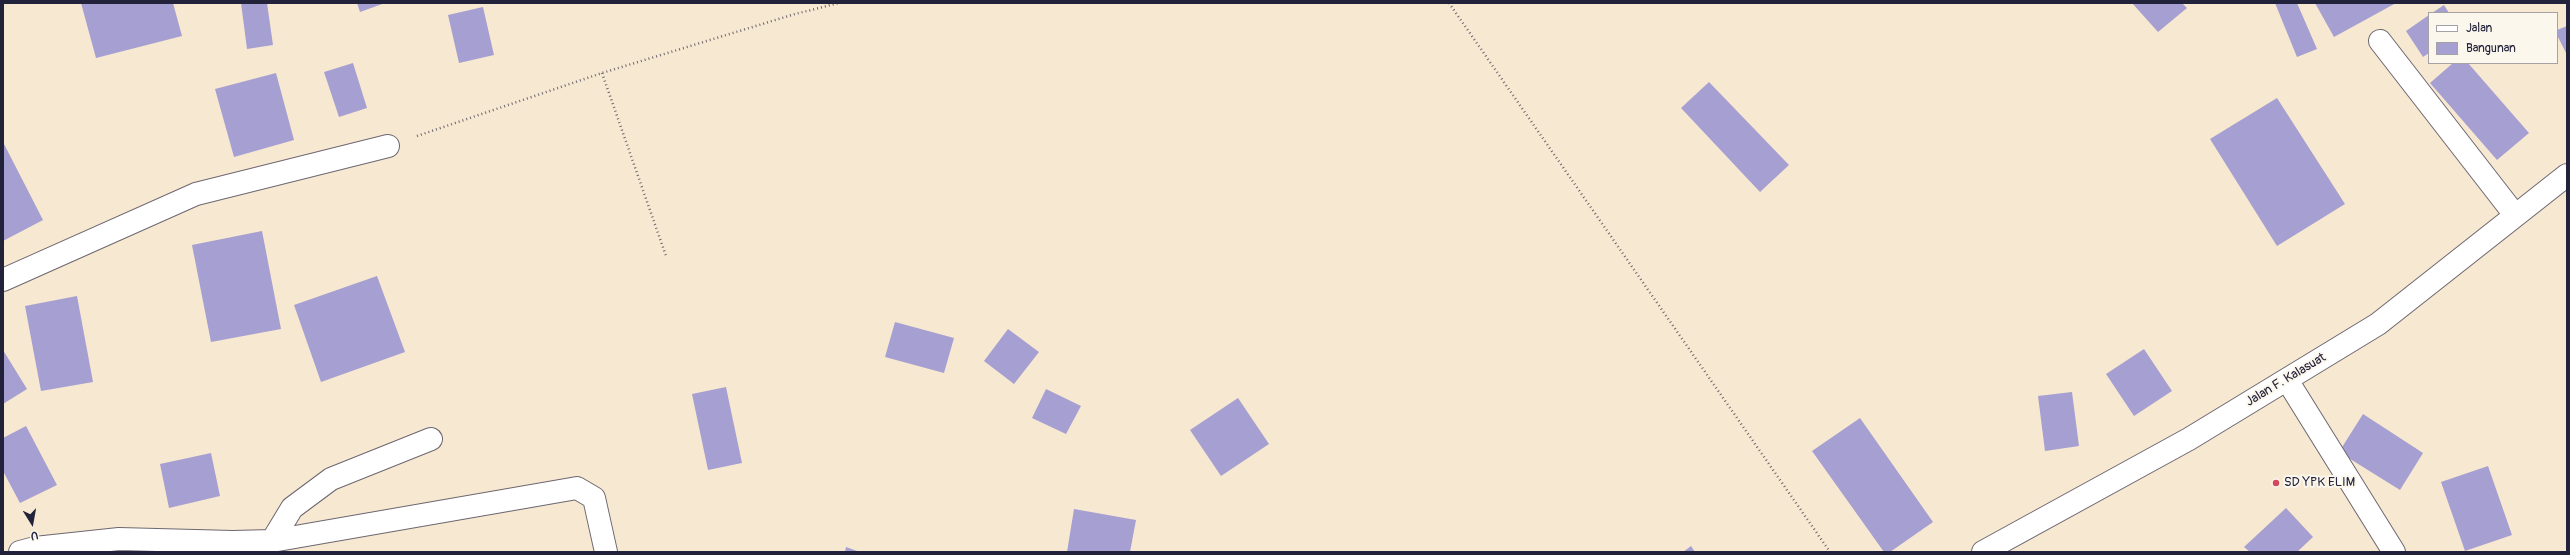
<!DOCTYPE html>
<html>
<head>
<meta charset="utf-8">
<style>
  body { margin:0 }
  #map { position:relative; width:2570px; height:555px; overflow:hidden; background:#f7e8d1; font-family:Pangolin,sans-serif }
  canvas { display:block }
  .frame { position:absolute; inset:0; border:4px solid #22223b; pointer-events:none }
  .legend { position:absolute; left:2428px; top:12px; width:130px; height:52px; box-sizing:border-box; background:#fbf7ec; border:1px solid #a4a2a5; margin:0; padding:5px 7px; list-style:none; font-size:12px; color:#22223b }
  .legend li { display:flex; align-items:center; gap:8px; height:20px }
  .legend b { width:20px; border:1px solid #a4a2a5 }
  .north { position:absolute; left:12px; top:503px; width:40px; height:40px; -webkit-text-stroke:3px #fbf7ec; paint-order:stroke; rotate:169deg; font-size:11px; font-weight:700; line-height:16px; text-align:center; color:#22223b }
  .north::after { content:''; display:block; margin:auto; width:14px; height:18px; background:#22223b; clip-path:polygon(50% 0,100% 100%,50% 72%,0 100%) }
</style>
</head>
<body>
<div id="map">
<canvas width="2570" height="555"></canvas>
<div class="frame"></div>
<ul class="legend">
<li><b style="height:5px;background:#fff"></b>Jalan</li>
<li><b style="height:11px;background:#a69fd1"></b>Bangunan</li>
</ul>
<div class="north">U</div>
</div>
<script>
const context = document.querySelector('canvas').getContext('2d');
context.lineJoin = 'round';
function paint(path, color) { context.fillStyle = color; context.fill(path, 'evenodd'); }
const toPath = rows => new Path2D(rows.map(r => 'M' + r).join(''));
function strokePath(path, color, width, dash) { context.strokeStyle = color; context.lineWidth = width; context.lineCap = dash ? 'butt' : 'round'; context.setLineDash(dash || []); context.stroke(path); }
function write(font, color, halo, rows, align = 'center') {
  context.font = font + ' Pangolin,sans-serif'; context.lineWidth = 4; context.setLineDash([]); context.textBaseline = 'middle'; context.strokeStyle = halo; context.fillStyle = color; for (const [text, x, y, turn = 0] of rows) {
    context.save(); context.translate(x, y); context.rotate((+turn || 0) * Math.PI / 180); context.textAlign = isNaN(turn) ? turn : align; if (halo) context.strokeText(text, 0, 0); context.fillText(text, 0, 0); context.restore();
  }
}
paint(toPath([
  [81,3,173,3,182,36,96,58],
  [241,3,267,3,273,45,247,49],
  [357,3,385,3,360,12],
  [2132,3,2182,3,2187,8,2158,32],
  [2275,3,2297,3,2317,49,2297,57],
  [2315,3,2396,3,2334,37],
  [2444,5,2449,13,2432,13],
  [483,7,494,55,459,63,448,15],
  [2429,15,2429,53,2423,57,2406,31],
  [2567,26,2567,55,2557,35,2557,30],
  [353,63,367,108,339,117,324,72],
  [2453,63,2468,63,2529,133,2497,160,2430,83],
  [276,73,294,140,234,157,215,89],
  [1709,82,1789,165,1760,192,1681,108],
  [2277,98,2345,204,2277,246,2210,139],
  [3,142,43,220,3,241],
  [262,231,281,329,211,342,192,245],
  [377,276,405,352,321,382,294,305],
  [77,296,93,382,41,391,25,306],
  [895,322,954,338,944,373,885,357],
  [1008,329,1039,352,1014,384,984,361],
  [2144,349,2172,391,2134,416,2106,374],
  [3,350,27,389,3,404],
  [726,387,742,463,708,470,692,394],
  [1046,389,1081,406,1066,434,1032,418],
  [2072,392,2079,446,2045,451,2038,396],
  [1238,398,1269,444,1221,476,1190,430],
  [2363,414,2423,453,2400,490,2339,452],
  [1860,418,1933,522,1890,552,1884,552,1812,451],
  [26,426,57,485,20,503,3,471,3,438],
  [211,453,220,496,169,508,160,464],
  [2488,466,2512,535,2465,551,2441,482],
  [2286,508,2313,537,2297,552,2250,552,2244,547],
  [1074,509,1136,520,1130,552,1067,552],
  [1691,546,1695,552,1683,552],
  [846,547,860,552,845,552]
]), '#a69fd1');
const minor = toPath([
  [2380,41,2515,215],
  [3,280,196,194,388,146],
  [2287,380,2394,552],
  [272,541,577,488,594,498,606,552],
  [20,552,35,548,119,539,233,542,272,541,292,508,331,479,431,439]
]);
const tertiary = toPath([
  [1983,552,2189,439,2378,324,2567,175]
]);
strokePath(minor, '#6d6770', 24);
strokePath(tertiary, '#6d6770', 24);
strokePath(toPath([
  [1449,3,1830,552],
  [602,73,666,256],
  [417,136,602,73,795,14,839,3]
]), '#6d6770', 2.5, [1, 3]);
strokePath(minor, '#fff', 22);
strokePath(tertiary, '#fff', 22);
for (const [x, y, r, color] of [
  [2276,483,4,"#d1495b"]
]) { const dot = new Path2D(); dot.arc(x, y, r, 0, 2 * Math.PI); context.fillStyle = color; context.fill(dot); strokePath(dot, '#fbf7ec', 1.5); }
write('13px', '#22223b', '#fbf7ec', [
  ["Jalan F. Kalasuat",2286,380,-31]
]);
write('13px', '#22223b', '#fbf7ec', [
  ["SD YPK ELIM",2284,483]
], 'left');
</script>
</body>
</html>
